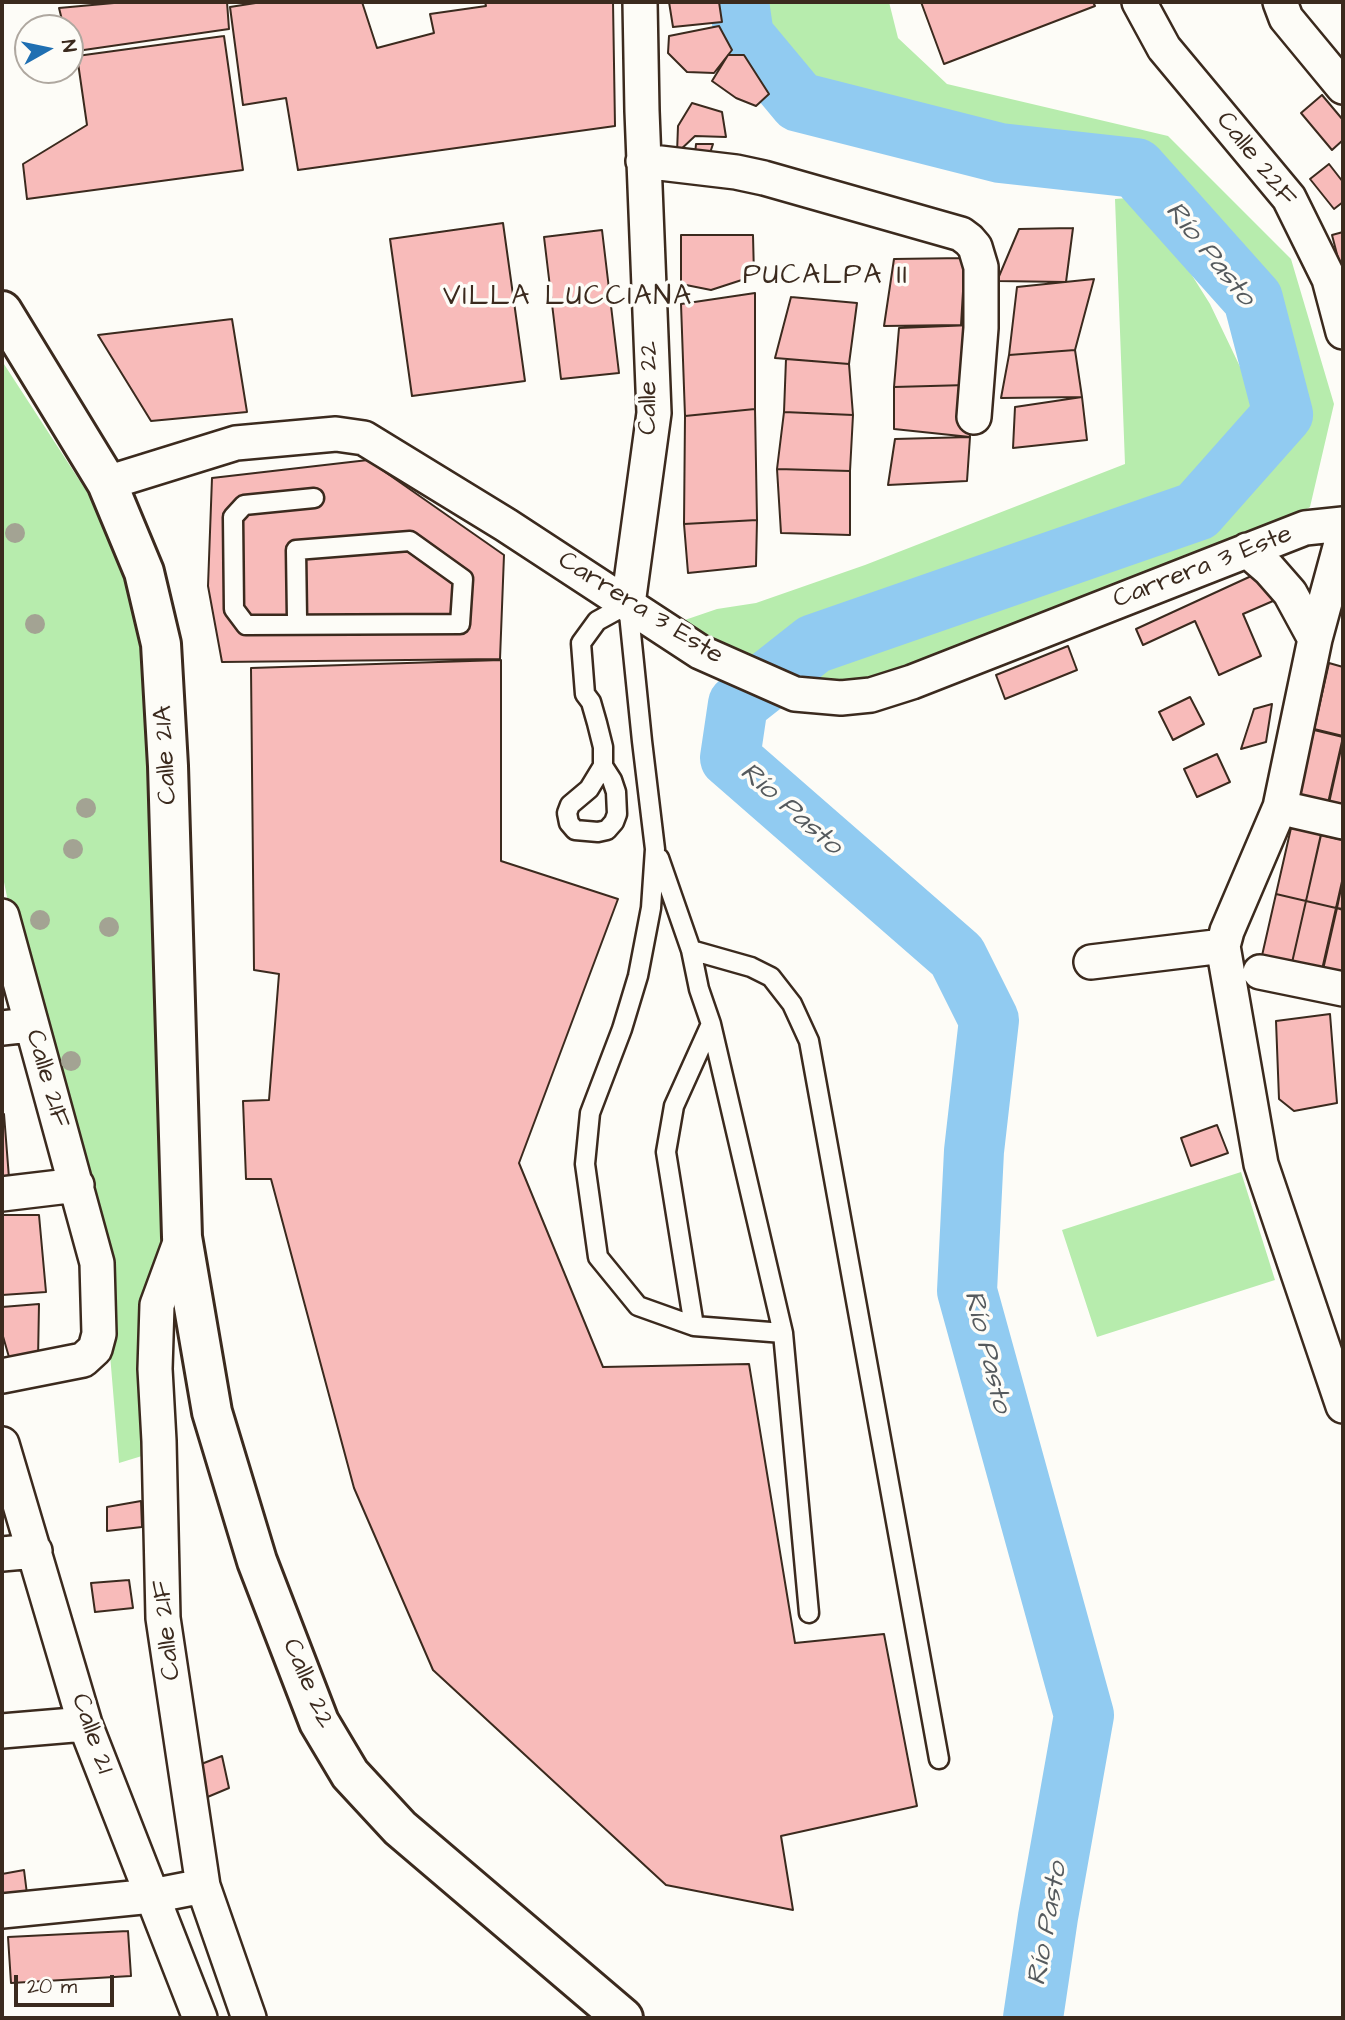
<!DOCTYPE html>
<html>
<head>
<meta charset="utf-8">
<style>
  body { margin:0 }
  #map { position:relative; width:1345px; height:2020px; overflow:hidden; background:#fdfcf7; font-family:"Architects Daughter",sans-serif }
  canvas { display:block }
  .frame { position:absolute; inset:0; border:4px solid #3b2a1e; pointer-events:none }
  .north { position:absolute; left:14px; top:14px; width:70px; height:70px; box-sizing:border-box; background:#fdfcf7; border:2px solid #afa8a0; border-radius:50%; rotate:81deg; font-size:19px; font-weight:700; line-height:28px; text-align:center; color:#3b2a1e }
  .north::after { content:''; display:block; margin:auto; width:24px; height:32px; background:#1f6fb2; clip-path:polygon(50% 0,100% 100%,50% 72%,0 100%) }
  .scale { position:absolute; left:14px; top:1975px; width:100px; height:32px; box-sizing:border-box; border:4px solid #3b2a1e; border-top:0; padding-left:9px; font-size:21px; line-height:24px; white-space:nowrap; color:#3b2a1e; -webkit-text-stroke:5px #fdfcf7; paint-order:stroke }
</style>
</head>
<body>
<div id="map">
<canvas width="1345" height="2020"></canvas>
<div class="frame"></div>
<div class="north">N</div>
<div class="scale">20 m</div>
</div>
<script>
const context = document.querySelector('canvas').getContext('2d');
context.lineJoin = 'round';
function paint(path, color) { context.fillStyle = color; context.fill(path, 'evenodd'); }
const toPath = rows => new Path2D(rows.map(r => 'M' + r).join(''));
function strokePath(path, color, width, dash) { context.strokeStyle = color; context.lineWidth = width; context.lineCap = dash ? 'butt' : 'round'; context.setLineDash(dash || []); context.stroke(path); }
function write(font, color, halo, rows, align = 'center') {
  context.font = font + ' "Architects Daughter",sans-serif'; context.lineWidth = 7; context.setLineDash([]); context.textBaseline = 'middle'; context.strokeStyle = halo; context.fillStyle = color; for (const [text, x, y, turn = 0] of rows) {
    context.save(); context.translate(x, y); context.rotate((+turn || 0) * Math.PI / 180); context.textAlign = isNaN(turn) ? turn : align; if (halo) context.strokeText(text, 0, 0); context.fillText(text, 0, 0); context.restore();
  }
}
paint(toPath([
  [760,2,889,2,898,38,947,84,1168,136,1291,259,1334,404,1310,507,1255,539,891,682,808,684,814,658,850,644,1066,570,1198,529,1298,424,1263,291,1145,161,1011,147,874,115,807,95,778,53,760,12],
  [1140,197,1171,242,1210,304,1266,421,1231,455,1177,512,1027,558,781,648,759,665,679,622,717,609,756,603,865,565,1125,464,1115,199],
  [2,361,113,532,146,644,172,1127,155,1452,119,1463,104,1282,17,947,2,872],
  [1241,1172,1275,1280,1097,1337,1062,1230]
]), '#b7ecad');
strokePath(toPath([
  [739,2,744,36,799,102,1000,153,1136,168,1253,299,1283,414,1197,511,814,644,738,704,730,758,957,956,989,1020,974,1151,967,1291,1084,1715,1048,1917,1033,2018]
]), '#91cbf1', 60);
const building = toPath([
  [125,2,227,2,229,29,70,52,70,28,64,28,59,8,125,2],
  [262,2,362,2,377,48,434,33,430,14,486,6,485,2,613,2,615,126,298,170,286,98,243,105,230,7,262,2],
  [669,2,719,2,722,22,673,27,669,2],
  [921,2,1093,2,1095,6,944,64,921,2],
  [719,26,732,50,714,73,687,72,668,53,669,36,719,26],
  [224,36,243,170,27,199,23,164,87,125,77,56,224,36],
  [728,55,744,55,769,94,756,106,736,98,712,81,728,55],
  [1322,95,1343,120,1343,140,1332,150,1301,113,1322,95],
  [692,103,722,112,726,137,695,136,677,153,678,126,692,103],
  [696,144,713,144,706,165,694,165,696,144],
  [1329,164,1343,182,1343,202,1334,209,1310,179,1329,164],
  [503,223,525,381,412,396,390,239,503,223],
  [1073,228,1066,282,997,281,1019,229,1073,228],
  [602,230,619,373,561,379,544,237,602,230],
  [1343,232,1343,265,1340,266,1332,235,1343,232],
  [681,235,753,235,754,276,711,290,681,284,681,235],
  [965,258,961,325,884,326,894,259,965,258],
  [1094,279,1075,350,1009,355,1017,287,1094,279],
  [755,293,755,409,685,416,681,304,755,293],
  [791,297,857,303,849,364,775,358,791,297],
  [232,319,247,412,151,421,98,335,232,319],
  [972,325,967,385,894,387,899,328,972,325],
  [1075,350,1082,397,1001,398,1009,355,1075,350],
  [786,359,849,364,853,415,784,412,786,359],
  [967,385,970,437,894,429,894,387,967,385],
  [1082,397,1087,440,1013,448,1015,407,1082,397],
  [755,409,757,520,684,524,685,416,755,409],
  [784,412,853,415,850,471,777,469,784,412],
  [970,437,967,481,888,485,895,439,970,437],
  [368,460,504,555,500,659,222,662,208,586,212,478,368,460],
  [777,469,850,471,850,535,781,533,777,469],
  [757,520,756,566,688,573,684,524,757,520],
  [1260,572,1273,601,1243,614,1261,656,1219,675,1195,621,1143,645,1136,629,1260,572],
  [1068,646,1077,670,1005,699,996,675,1068,646],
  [501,660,501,861,618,899,519,1163,603,1367,749,1364,795,1643,884,1634,917,1806,781,1836,793,1910,666,1885,433,1670,354,1488,271,1179,246,1179,243,1101,269,1100,279,974,254,970,251,668,501,660],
  [1329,663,1343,667,1343,736,1314,729,1329,663],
  [1190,697,1204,724,1173,740,1159,712,1190,697],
  [1272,704,1266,742,1241,749,1254,709,1272,704],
  [1314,730,1343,737,1328,803,1299,796,1314,730],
  [1343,740,1343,806,1329,803,1343,740],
  [1217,754,1230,782,1197,797,1184,769,1217,754],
  [1291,828,1321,834,1306,901,1276,894,1291,828],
  [1321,835,1343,840,1343,877,1336,908,1306,901,1321,835],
  [1343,879,1343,909,1337,908,1343,879],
  [1276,894,1306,901,1291,967,1261,960,1276,894],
  [1306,901,1336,908,1321,974,1291,967,1306,901],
  [1337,908,1343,910,1343,979,1322,974,1337,908],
  [1330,1014,1337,1103,1294,1111,1279,1099,1276,1021,1330,1014],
  [2,1114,4,1114,9,1178,2,1178,2,1114],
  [1217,1125,1228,1153,1191,1166,1181,1138,1217,1125],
  [2,1215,39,1215,46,1292,2,1295,2,1215],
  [39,1304,38,1360,11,1364,2,1333,2,1307,39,1304],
  [141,1501,142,1527,107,1531,107,1507,141,1501],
  [129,1580,133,1608,95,1612,91,1583,129,1580],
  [222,1756,229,1788,198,1801,191,1768,222,1756],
  [24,1870,27,1894,2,1896,2,1874,24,1870],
  [128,1931,131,1976,11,1983,8,1937,128,1931]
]);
paint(building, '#f8bbba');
strokePath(building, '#3b2a1e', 2);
const lane = toPath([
  [297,618,296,550,410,541,463,579,460,624,246,625,234,609,233,517,244,505,314,498],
  [603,766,612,780,616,792,617,814,614,822,607,830,598,832,575,830,569,823,567,813,570,805,589,789,603,766,603,747,597,723,591,702,585,694,581,643,597,621,628,604,642,741,655,849,651,908,638,976,622,1029,590,1113,585,1164,598,1257,638,1306,694,1326,783,1333],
  [659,858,691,950,699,989,711,1024,783,1333,809,1613],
  [691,950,751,967,771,977,792,1004,809,1041,939,1759],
  [694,1326,666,1152,674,1106,711,1024]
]);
const street = toPath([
  [1139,2,1164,48,1289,198,1329,279,1343,332],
  [1280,2,1286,18,1343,87],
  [643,161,736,172,764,178,961,234,969,240,975,247,981,267,981,328,974,417],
  [107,483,236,443,336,434,364,438,506,525,700,652,795,694,841,698,871,695,912,682,1305,528,1343,524],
  [1247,550,1269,569,1290,593,1315,639],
  [628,604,654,413,642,111,640,2],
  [1295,811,1343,822],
  [2,916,97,1263,99,1334,95,1349,83,1360,2,1376],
  [1223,946,1227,931,1280,807,1315,639,1343,536],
  [1091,962,1223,946,1261,1164,1343,1406],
  [1260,972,1343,989],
  [2,1028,30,1025],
  [2,1194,77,1185],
  [182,1237,157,1305,155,1369,159,1441,163,1618,203,1886,249,2018],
  [2,1444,85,1724,200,2018],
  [2,1554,35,1551],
  [2,1731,85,1724],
  [2,1911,152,1896,203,1886]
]);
const secondary = toPath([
  [2,311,107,483,144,572,161,644,168,766,182,1237,212,1412,257,1561,319,1722,350,1774,400,1828,623,2018]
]);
strokePath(lane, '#3b2a1e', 23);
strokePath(street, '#3b2a1e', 38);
strokePath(secondary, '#3b2a1e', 44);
strokePath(lane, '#fdfcf7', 18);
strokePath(street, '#fdfcf7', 33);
strokePath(secondary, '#fdfcf7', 38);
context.fillStyle = '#a3a393';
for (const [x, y] of [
  [15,533],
  [35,624],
  [86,808],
  [73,849],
  [40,920],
  [109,927],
  [71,1061]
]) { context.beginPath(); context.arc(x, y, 10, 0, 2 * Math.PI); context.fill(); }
write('26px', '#3b2a1e', '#fdfcf7', [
  ["Calle 22F",1255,160,52],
  ["Calle 22",650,388,-89],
  ["Carrera 3 Este",1203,568,-21],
  ["Carrera 3 Este",640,609,32],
  ["Calle 21A",167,755,-93],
  ["Calle 21F",46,1079,74],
  ["Calle 21F",168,1630,-96],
  ["Calle 22",307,1684,67],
  ["Calle 21",91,1734,71]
]);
write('italic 28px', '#555a5d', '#fdfcf7', [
  ["Río Pasto",1209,255,51],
  ["Río Pasto",790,810,41],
  ["Río Pasto",986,1352,76],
  ["Río Pasto",1049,1924,-80]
]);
context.letterSpacing = '2px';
write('28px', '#3b2a1e', '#fdfcf7', [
  ["PUCALPA II",826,277],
  ["VILLA LUCCIANA",568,298]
]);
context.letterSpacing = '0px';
</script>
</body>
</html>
